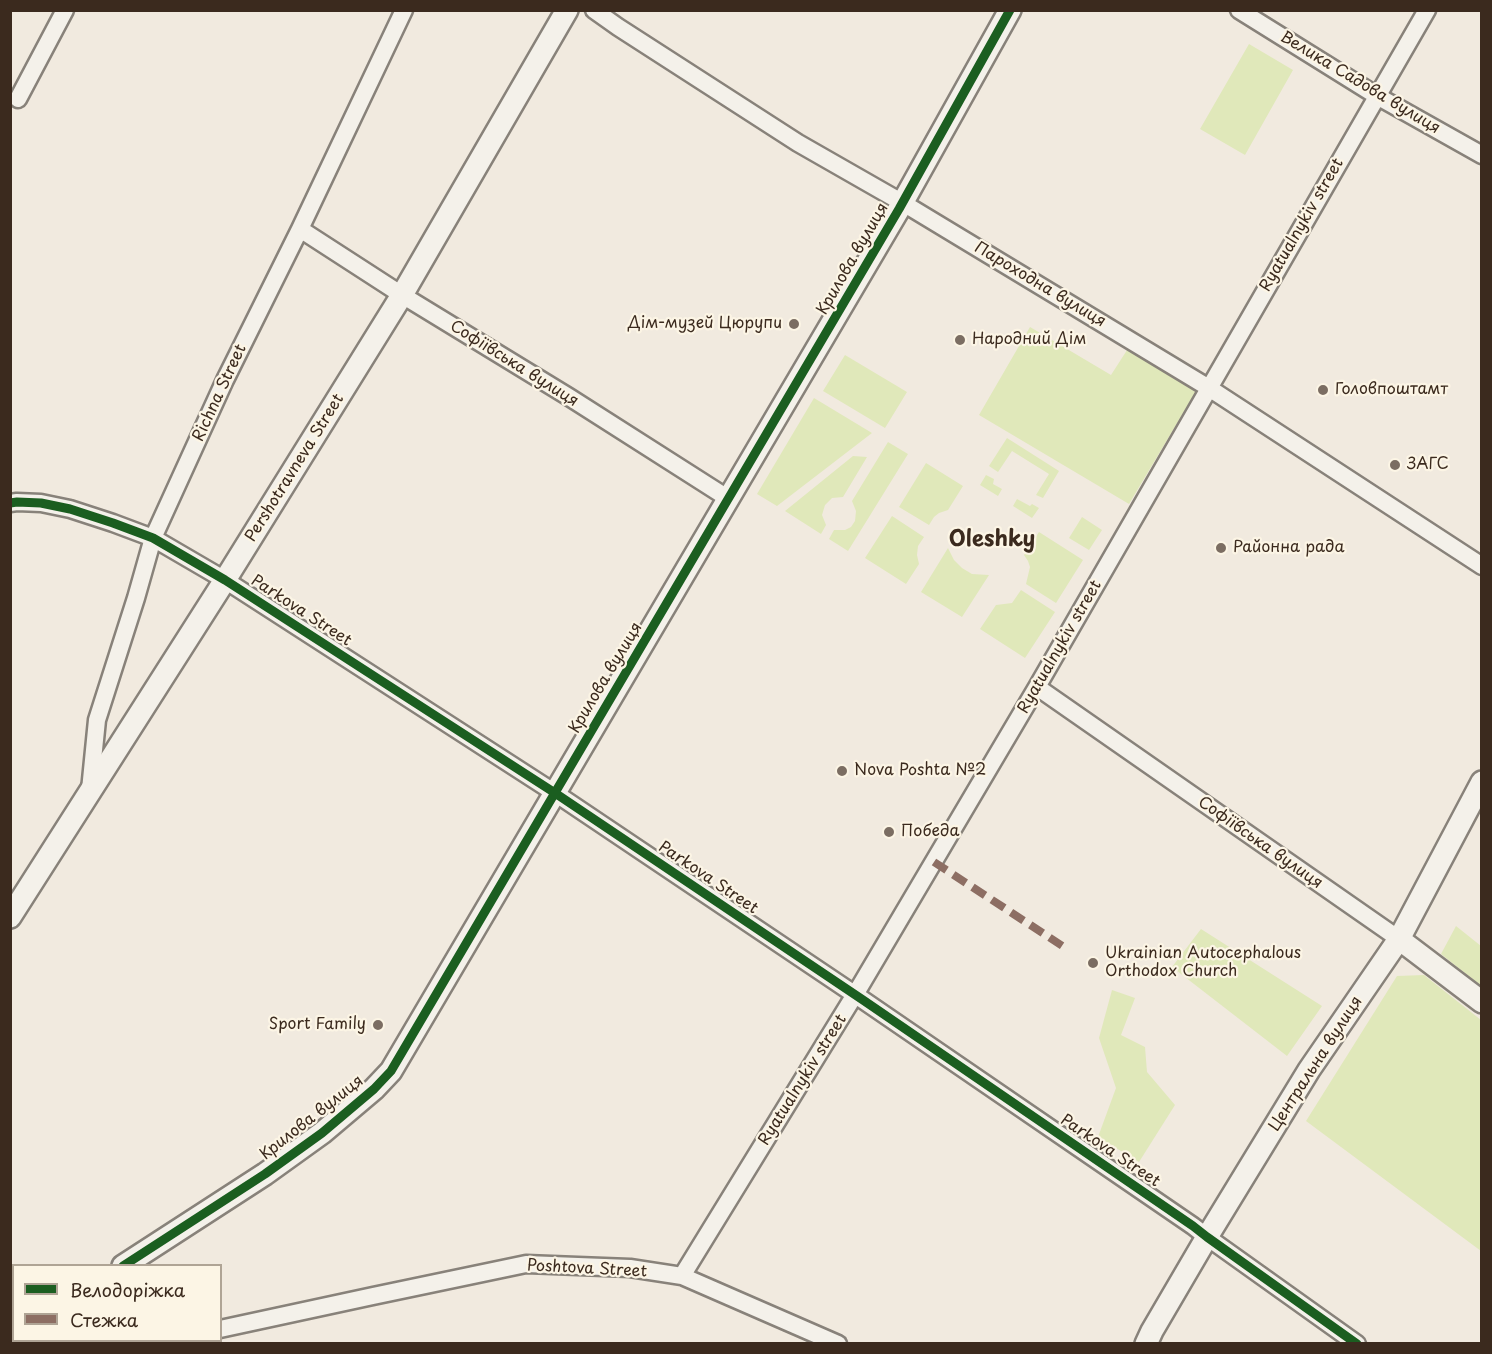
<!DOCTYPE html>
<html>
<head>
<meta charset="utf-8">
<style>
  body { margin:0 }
  #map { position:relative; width:1492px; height:1354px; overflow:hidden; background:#f1eadf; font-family:"Playpen Sans",sans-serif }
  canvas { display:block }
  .frame { position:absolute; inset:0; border:12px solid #3b2a1e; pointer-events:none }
  .legend { position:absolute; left:12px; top:1264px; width:210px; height:78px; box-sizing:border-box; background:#fcf5e5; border:2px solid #afa495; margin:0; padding:8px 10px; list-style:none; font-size:18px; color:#3b2a1e }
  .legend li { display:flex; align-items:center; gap:12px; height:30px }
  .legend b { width:30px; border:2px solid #afa495 }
</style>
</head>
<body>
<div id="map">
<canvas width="1492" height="1354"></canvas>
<div class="frame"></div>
<ul class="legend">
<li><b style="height:8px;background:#1b5e20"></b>Велодоріжка</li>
<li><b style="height:8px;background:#8d6e63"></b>Стежка</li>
</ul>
</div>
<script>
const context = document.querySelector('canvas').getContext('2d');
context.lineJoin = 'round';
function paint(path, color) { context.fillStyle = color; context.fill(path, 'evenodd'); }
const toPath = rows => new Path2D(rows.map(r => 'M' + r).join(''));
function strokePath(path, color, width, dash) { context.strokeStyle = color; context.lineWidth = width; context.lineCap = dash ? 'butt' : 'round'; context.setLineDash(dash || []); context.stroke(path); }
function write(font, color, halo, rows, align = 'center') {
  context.font = font + ' "Playpen Sans",sans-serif'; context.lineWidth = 4.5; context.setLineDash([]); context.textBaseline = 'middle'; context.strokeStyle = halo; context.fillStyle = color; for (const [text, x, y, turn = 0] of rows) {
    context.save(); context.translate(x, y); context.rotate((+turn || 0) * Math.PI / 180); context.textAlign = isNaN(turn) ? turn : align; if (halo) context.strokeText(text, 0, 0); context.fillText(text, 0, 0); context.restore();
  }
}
paint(toPath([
  [1249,44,1293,70,1245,155,1200,129],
  [1030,327,1111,375,1129,347,1198,388,1129,504,979,415],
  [845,355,907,392,885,428,823,391],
  [814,398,872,433,777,506,757,494],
  [1007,438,1059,471,1043,498,1036,495,1049,474,1012,451,998,472,989,466],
  [888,442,908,454,848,551,829,539,834,530,845,530,851,527,855,521,856,511,852,501],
  [853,456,867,457,843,497,832,498,825,505,822,515,826,525,821,534,785,511],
  [926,463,963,486,948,510,939,513,934,517,929,525,899,507],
  [986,475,994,479,993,484,1002,489,998,496,980,485],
  [1017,499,1030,506,1032,504,1039,508,1032,518,1013,506],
  [892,516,924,537,918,546,917,555,919,564,906,584,865,558],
  [1082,517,1102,530,1089,550,1069,538],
  [1039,532,1083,560,1056,603,1026,584,1030,567,1028,561,1024,555],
  [948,548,954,560,962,568,972,574,989,575,962,617,921,592],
  [1021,590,1055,612,1025,658,980,629,996,605,1012,603],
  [1456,926,1481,946,1481,986,1441,954],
  [1201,929,1322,1006,1287,1056,1172,967],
  [1424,975,1481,1020,1481,1251,1306,1121,1397,976],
  [1112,990,1135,998,1121,1035,1145,1047,1147,1072,1175,1105,1139,1162,1098,1137,1116,1088,1099,1038]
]), '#e0e8ba');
const minor = toPath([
  [594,10,618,27,798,143,903,203,1209,388,1482,566],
  [1239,10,1377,96,1482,155],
  [18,99,65,10],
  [300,229,402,295,569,397,729,499],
  [10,503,17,502,41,503,70,509,113,523,153,538,225,580,555,793,863,1000,1193,1226,1207,1237,1357,1344],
  [1037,687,1399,939],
  [90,790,97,720,136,598,153,538,225,380,300,229,404,10],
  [682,1276,859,988,1037,687,1427,10],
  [220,1329,373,1296,526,1264,630,1268,682,1276,838,1344],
  [158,1344,171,1340]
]);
const tertiary = toPath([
  [10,917,225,580,402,295,567,10],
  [1399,939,1482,1002],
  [123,1266,265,1174,322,1133,374,1089,391,1071,899,209,1010,10],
  [10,1323,14,1322],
  [1146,1344,1152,1331,1207,1237,1309,1070,1399,939,1482,782]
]);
strokePath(minor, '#88827a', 21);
strokePath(tertiary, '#88827a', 26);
strokePath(minor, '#f4f1ea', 16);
strokePath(tertiary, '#f4f1ea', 21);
strokePath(toPath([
  [934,862,1064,947]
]), '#8d6e63', 8, [15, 8]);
strokePath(toPath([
  [10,503,17,502,41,503,70,509,113,523,153,538,225,580,555,793,863,1000,1193,1226,1207,1237,1357,1344],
  [123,1266,265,1174,322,1133,374,1089,391,1071,899,209,1010,10]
]), '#1b5e20', 9);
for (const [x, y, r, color] of [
  [794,324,6,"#7b6d62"],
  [960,340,6,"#7b6d62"],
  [1323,390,6,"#7b6d62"],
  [1395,465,6,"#7b6d62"],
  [1221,548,6,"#7b6d62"],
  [842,771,6,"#7b6d62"],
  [889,832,6,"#7b6d62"],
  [1093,963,6,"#7b6d62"],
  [378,1025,6,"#7b6d62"]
]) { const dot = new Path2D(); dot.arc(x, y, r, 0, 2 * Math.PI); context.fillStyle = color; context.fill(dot); strokePath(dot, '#fcf5e5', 2); }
write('16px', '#3b2a1e', '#fcf5e5', [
  ["Велика Садова вулиця",1360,83,31],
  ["Ryatualnykiv street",1302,225,-60],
  ["Крилова вулиця",853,259,-60],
  ["Пароходна вулиця",1040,285,31],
  ["Софіївська вулиця",514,364,32],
  ["Richna Street",220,393,-65],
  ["Pershotravneva Street",295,468,-58],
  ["Parkova Street",301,611,33],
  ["Ryatualnykiv street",1060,647,-60],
  ["Крилова вулиця",606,678,-59],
  ["Софіївська вулиця",1260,843,35],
  ["Parkova Street",708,878,34],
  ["Центральна вулиця",1316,1064,-57],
  ["Ryatualnykiv street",803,1080,-58],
  ["Крилова вулиця",312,1118,-38],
  ["Parkova Street",1110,1151,34],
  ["Poshtova Street",587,1269,3]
]);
write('16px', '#3b2a1e', '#fcf5e5', [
  ["Дім-музей Цюрупи",782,324,"right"],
  ["Народний Дім",972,340],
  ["Головпоштамт",1335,390],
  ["ЗАГС",1407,465],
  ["Районна рада",1233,548],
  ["Nova Poshta №2",854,771],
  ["Победа",901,832],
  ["Ukrainian Autocephalous",1105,954],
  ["Orthodox Church",1105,972],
  ["Sport Family",366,1025,"right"]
], 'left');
write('bold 22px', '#3b2a1e', '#fcf5e5', [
  ["Oleshky",992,540]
]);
</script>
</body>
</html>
